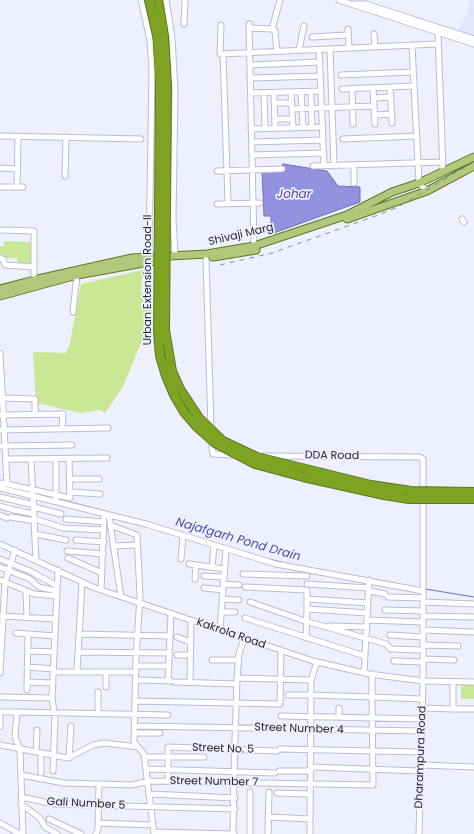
<!DOCTYPE html>
<html>
<head>
<meta charset="utf-8">
<style>
  body { margin:0 }
  canvas { display:block; background:#eff0ff }
</style>
</head>
<body>
<canvas width="474" height="834"></canvas>
<script>
const context = document.querySelector('canvas').getContext('2d');
context.lineJoin = 'round';
function paint(path, color) { context.fillStyle = color; context.fill(path, 'evenodd'); }
const toPath = rows => new Path2D(rows.map(r => 'M' + r).join(''));
function strokePath(path, color, width, dash) { context.strokeStyle = color; context.lineWidth = width; context.lineCap = dash ? 'butt' : 'round'; context.setLineDash(dash || []); context.stroke(path); }
function write(font, color, halo, rows, align = 'center') {
  context.font = font + ' Poppins,sans-serif'; context.lineWidth = 3.5; context.setLineDash([]); context.textBaseline = 'middle'; context.strokeStyle = halo; context.fillStyle = color; for (const [text, x, y, turn = 0] of rows) {
    context.save(); context.translate(x, y); context.rotate((+turn || 0) * Math.PI / 180); context.textAlign = isNaN(turn) ? turn : align; if (halo) context.strokeText(text, 0, 0); context.fillText(text, 0, 0); context.restore();
  }
}
paint(toPath([
  [469,0,474,0,474,37,457,32,468,12]
]), '#e3e4fe');
paint(toPath([
  [4,241,31,242,31,263,17,263,17,258,4,258,4,255,0,254,0,246,4,246],
  [143,270,141,291,153,305,147,328,123,387,105,413,100,410,81,413,36,403,33,352,66,353,70,343,81,284],
  [461,683,474,683,474,699,461,699]
]), '#c8e895');
const water = toPath([
  [283,164,327,171,338,186,360,187,360,202,271,234,271,216,264,216,262,172,278,171,283,164]
]);
paint(water, '#9392e1');
strokePath(water, '#7271ab', 1);
strokePath(toPath([
  [36,493,54,497],
  [59,499,139,520],
  [261,557,289,564],
  [425,589,474,597]
]), '#7271ab', 1);
const minor = toPath([
  [141,0,150,40,152,71,149,256],
  [166,0,172,37,175,91,173,218,175,255],
  [339,0,474,44],
  [353,4,366,4,474,39],
  [184,24,185,0],
  [249,24,254,246],
  [221,25,220,54,438,44],
  [249,28,272,29,275,31,277,51],
  [272,29,280,0],
  [348,29,349,48],
  [438,33,443,172],
  [374,34,375,47],
  [312,37,348,35],
  [412,45,419,183,427,191],
  [330,49,334,166],
  [299,50,304,26],
  [319,50,324,166],
  [223,54,228,203],
  [250,65,320,62],
  [341,75,413,72],
  [250,78,320,76],
  [390,87,392,123],
  [352,88,353,124],
  [373,88,375,124],
  [342,89,414,86],
  [291,92,293,128],
  [301,92,303,127],
  [311,92,312,127],
  [251,93,321,91],
  [264,93,265,128],
  [274,93,275,128],
  [374,98,391,97],
  [274,103,292,103],
  [292,109,374,106],
  [374,115,392,114],
  [275,119,292,119],
  [251,129,322,127],
  [0,136,141,139],
  [343,139,417,136],
  [252,142,323,140],
  [252,155,324,153],
  [354,165,354,183],
  [313,166,443,162],
  [0,168,17,169],
  [217,171,282,169],
  [65,176,66,137],
  [0,187,23,187],
  [17,187,18,137],
  [217,204,260,203],
  [462,219,464,222],
  [0,230,34,231,34,282],
  [0,258,3,259,5,265,34,267],
  [206,258,211,429],
  [73,312,77,275],
  [0,353,7,484,0,483],
  [2,398,35,399,35,414],
  [1,415,63,414,62,429],
  [0,430,108,428],
  [211,439,213,454,235,455],
  [0,446,72,445],
  [263,456,420,457,423,459,423,681,419,834],
  [6,459,107,458],
  [31,459,36,560],
  [56,459,56,498],
  [69,479,99,479],
  [7,484,70,498,69,459],
  [0,488,146,524,276,564,423,591],
  [70,492,100,494],
  [0,497,34,505],
  [0,506,14,510,34,514],
  [34,507,61,514],
  [0,515,7,518],
  [109,515,121,597],
  [11,517,35,521],
  [35,519,63,528,104,530],
  [66,519,104,522],
  [110,525,137,535,140,596,136,658,134,742,144,754,154,834],
  [35,534,66,540],
  [76,540,104,542],
  [0,544,95,588,313,661,369,674,423,681,474,682],
  [113,546,137,545],
  [67,551,103,554],
  [68,558,102,573],
  [0,559,30,571,57,586],
  [181,559,183,536],
  [189,564,224,569],
  [0,567,30,579,39,587,57,591],
  [212,567,214,546],
  [243,574,307,576],
  [204,576,223,577],
  [195,579,196,565],
  [0,580,34,594,57,596],
  [223,584,239,585],
  [307,584,369,588],
  [245,587,307,590,307,609,368,613],
  [204,588,223,590],
  [101,590,104,514],
  [26,591,27,617],
  [369,591,385,594],
  [388,597,423,598],
  [222,599,239,600],
  [307,599,368,603],
  [250,602,305,621,386,644,391,649,423,650],
  [423,602,474,604],
  [385,610,423,611],
  [221,612,235,612],
  [1,616,56,619],
  [423,616,474,617],
  [245,618,365,656],
  [367,620,423,622],
  [329,626,367,627],
  [220,630,226,550],
  [423,630,474,632],
  [16,633,55,636],
  [79,634,169,636],
  [390,635,423,637],
  [177,637,190,642],
  [306,638,307,609],
  [423,645,458,646],
  [28,651,54,652],
  [78,652,169,653],
  [177,655,190,655],
  [423,659,454,660],
  [212,660,238,660],
  [394,661,423,662],
  [136,666,169,666],
  [27,667,54,669],
  [53,672,136,672],
  [77,672,82,582],
  [0,673,5,582,15,550],
  [364,673,369,580],
  [372,674,372,697,422,699],
  [237,678,311,680,317,662],
  [136,680,171,681],
  [168,681,171,613],
  [27,682,53,683],
  [175,682,237,684],
  [190,682,191,620],
  [453,682,453,709,474,709],
  [106,687,106,672],
  [27,690,28,634],
  [98,692,98,714],
  [288,695,310,695],
  [0,697,52,698,55,718,53,771],
  [52,698,58,570],
  [136,701,280,704,281,650],
  [422,708,453,709],
  [0,712,17,712],
  [281,716,422,719],
  [339,717,339,708],
  [135,726,422,731],
  [0,727,0,712],
  [135,733,160,733],
  [0,745,68,758,93,745,104,743,138,747],
  [280,749,421,752],
  [36,752,37,730],
  [144,757,204,757],
  [69,758,71,726],
  [421,765,474,767],
  [311,767,420,771],
  [146,769,275,773],
  [279,771,311,771],
  [41,773,41,754],
  [21,775,64,783,99,784,132,785,148,781,373,785,372,697,310,695],
  [168,781,168,747,277,751],
  [250,792,250,834],
  [277,793,310,794],
  [150,794,235,798],
  [21,797,54,804,235,809],
  [21,804,40,818,45,827,57,834],
  [268,817,310,819],
  [49,819,81,834],
  [0,823,20,834],
  [98,823,153,825],
  [154,832,234,834],
  [23,834,20,750,15,737,17,712,168,715],
  [96,834,98,829,99,784],
  [233,834,234,771,237,678,239,654,244,638],
  [268,834,269,792],
  [310,834,311,680]
]);
const major = toPath([
  [347,219,427,191,474,166],
  [213,257,256,250],
  [0,289,38,279,132,258,207,254,254,246,347,215,392,192,419,183,474,157],
  [0,296,77,275,160,260]
]);
const highway = toPath([
  [149,0,157,35,160,85],
  [158,0,164,35,167,84]
]);
strokePath(minor, '#bbbcd4', 7);
strokePath(major, '#5e7726', 9);
strokePath(highway, '#5e7726', 10);
strokePath(minor, '#fff', 5);
strokePath(major, '#b1c87a', 7);
strokePath(highway, '#7da322', 8);
strokePath(toPath([
  [220,265,272,253,378,215,398,207,474,162]
]), '#8a8b97', 1, [5, 5]);
const highwayBridge = toPath([
  [167,84,165,330,172,371,180,389,199,418,223,441,257,457,371,485,411,491,474,492],
  [160,85,158,332,160,356,166,376,174,395,184,412,196,426,215,443,255,464,303,477,384,495,409,499,474,499]
]);
strokePath(highwayBridge, '#5e7726', 10, []);
strokePath(highwayBridge, '#7da322', 8);
write('11px', '#24242d', '#eff0ff', [
  ["Shivaji Marg",241,235,-13],
  ["Urban Extension Road-II",148,280,-90],
  ["DDA Road",332,456,1],
  ["Kakrola Road",231,634,19],
  ["Street Number 4",299,729,2],
  ["Street No. 5",223,749,2],
  ["Dharampura Road",421,757,-88],
  ["Street Number 7",214,782,1],
  ["Gali Number 5",86,804,3]
]);
write('italic 12px', '#5047a3', '#eff0ff', [
  ["Johar",294,195],
  ["Najafgarh Pond Drain",238,540,16]
]);
</script>
</body>
</html>
